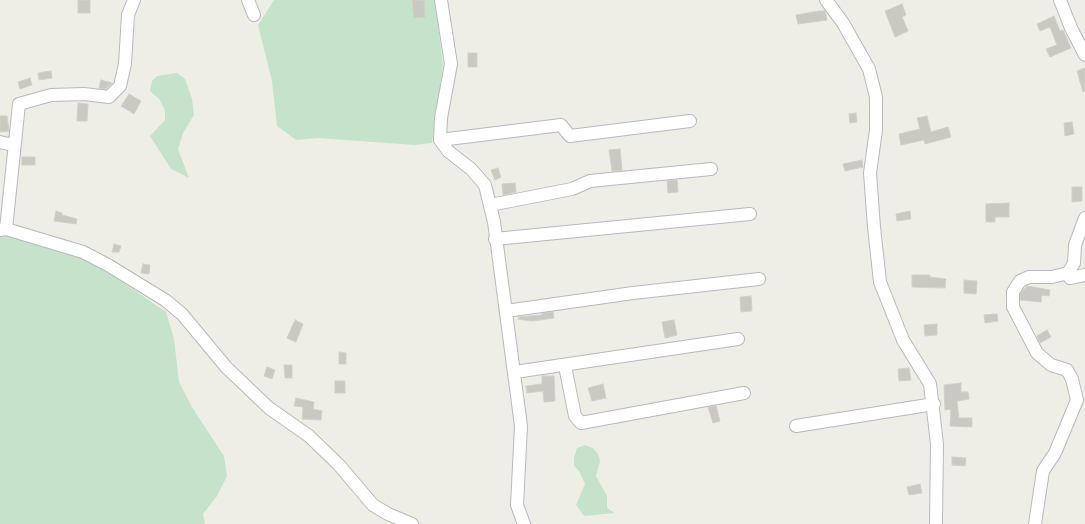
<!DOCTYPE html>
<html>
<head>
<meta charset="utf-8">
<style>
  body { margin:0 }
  canvas { display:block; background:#eeeee6 }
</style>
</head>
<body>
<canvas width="1085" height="524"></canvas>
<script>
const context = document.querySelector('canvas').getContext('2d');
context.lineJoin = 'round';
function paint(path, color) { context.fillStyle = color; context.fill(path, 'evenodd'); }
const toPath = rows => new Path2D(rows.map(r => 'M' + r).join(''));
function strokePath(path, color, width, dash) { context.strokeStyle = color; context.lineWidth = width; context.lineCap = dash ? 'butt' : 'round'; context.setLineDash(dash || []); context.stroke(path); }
paint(toPath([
  [274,0,435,0,443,65,432,143,414,145,318,138,296,140,277,126,272,81,258,25],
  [177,73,185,79,192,99,194,115,183,133,178,149,189,178,171,169,150,136,165,120,165,110,159,99,150,91,152,81,157,76],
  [0,234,39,242,98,265,166,312,174,339,179,382,192,407,224,456,227,476,217,496,203,514,205,524,0,524],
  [585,445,593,448,598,454,600,461,596,476,607,496,607,508,615,513,584,516,576,505,585,484,579,471,574,466,574,458,577,448]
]), '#c5e3cb');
const building = toPath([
  [78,0,90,0,90,13,78,13,78,0],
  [412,0,424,0,425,17,414,18,412,0],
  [902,4,906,15,902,17,908,31,895,37,885,11,902,4],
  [819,11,825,11,827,20,798,24,796,15,819,11],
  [1054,16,1060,31,1063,30,1071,48,1050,57,1046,49,1057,45,1050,27,1040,31,1037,24,1054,16],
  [468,53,477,53,477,67,468,67,468,53],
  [1085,68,1085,91,1083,92,1077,71,1085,68],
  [51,71,52,78,39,80,38,73,51,71],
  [30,78,32,85,20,89,18,82,30,78],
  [101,80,112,83,106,89,99,88,101,80],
  [129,94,141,101,134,114,121,106,129,94],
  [78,103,88,104,87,121,77,121,78,103],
  [856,113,857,122,850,123,849,114,856,113],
  [0,116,7,116,9,131,0,132,0,116],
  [927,116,931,132,948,127,951,137,925,144,924,140,901,145,899,134,920,129,917,118,927,116],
  [1072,122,1074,134,1065,136,1064,123,1072,122],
  [620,149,622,170,612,171,609,150,620,149],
  [22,157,35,157,35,165,22,165,22,157],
  [862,160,863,167,845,171,843,164,862,160],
  [498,168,501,177,495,180,491,170,498,168],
  [677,180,678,192,668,193,667,181,677,180],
  [515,183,516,192,503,195,502,184,515,183],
  [1072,187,1082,187,1082,201,1072,202,1072,187],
  [1009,203,1009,217,995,217,995,222,986,222,986,204,1009,203],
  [56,211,62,213,62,215,77,219,76,224,54,221,56,211],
  [910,211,911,219,897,221,896,214,910,211],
  [114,244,121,246,119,252,112,252,114,244],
  [143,264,150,265,149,274,141,273,143,264],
  [912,275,930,275,930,277,946,279,945,288,912,287,912,275],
  [964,280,977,281,976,294,964,293,964,280],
  [1027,286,1050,290,1049,296,1042,295,1041,302,1020,300,1020,294,1027,286],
  [751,296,752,311,741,312,740,297,751,296],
  [553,312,554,318,532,321,518,319,519,317,542,315,542,313,553,312],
  [997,314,998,321,985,323,984,315,997,314],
  [295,320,303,324,296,342,287,338,295,320],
  [674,320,677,335,665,338,662,322,674,320],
  [937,324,937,335,925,336,924,325,937,324],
  [1047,330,1051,337,1040,343,1037,336,1047,330],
  [339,352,346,353,346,364,339,364,339,352],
  [284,365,292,365,292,378,285,378,284,365],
  [267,367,275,370,272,379,264,376,267,367],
  [909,368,911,380,899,381,898,369,909,368],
  [542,376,554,376,555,401,544,402,543,391,527,393,526,386,542,384,542,376],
  [335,381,345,381,345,393,335,393,335,381],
  [961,383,961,392,968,392,969,399,957,401,959,418,972,418,972,427,950,426,951,409,945,410,944,385,961,383],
  [603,384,606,398,592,401,588,388,603,384],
  [296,398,314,402,313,409,322,411,321,420,302,419,303,407,294,406,296,398],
  [716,406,720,421,713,423,708,407,716,406],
  [952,457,966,458,965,466,952,465,952,457],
  [920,484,922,493,909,495,907,487,920,484]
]);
paint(building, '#cac8c2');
strokePath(building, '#d2d1c5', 1);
const minor = toPath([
  [248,0,254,15],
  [441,0,451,64,441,118,440,140,448,151,471,169,485,185,494,222,521,426,517,505,524,524],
  [826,0,843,23,869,69,876,97,876,130,870,173,874,227,880,282,903,340,930,384,937,444,936,524],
  [1060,0,1071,28,1085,55],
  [440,140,561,125,570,136,690,121],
  [0,142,13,145],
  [490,205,572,189,590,181,711,169],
  [6,229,19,104,51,95,84,94,109,97,120,86,125,64,128,15,134,0],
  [0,230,6,229,83,252,108,265,165,300,182,314,226,367,269,408,309,436,339,465,373,505,388,514,412,524],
  [495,239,750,214],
  [1068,273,1070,278,1085,275],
  [506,311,633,293,759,279],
  [565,366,575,416,581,423,744,393],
  [515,372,738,339],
  [796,426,934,404],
  [1035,524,1043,471,1055,453,1077,400,1072,379,1067,370,1051,365,1037,353,1013,307,1013,292,1020,281,1029,277,1052,277,1068,273,1074,263,1075,245,1085,218]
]);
strokePath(minor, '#b8b9be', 14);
strokePath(minor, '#fff', 12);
</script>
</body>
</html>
